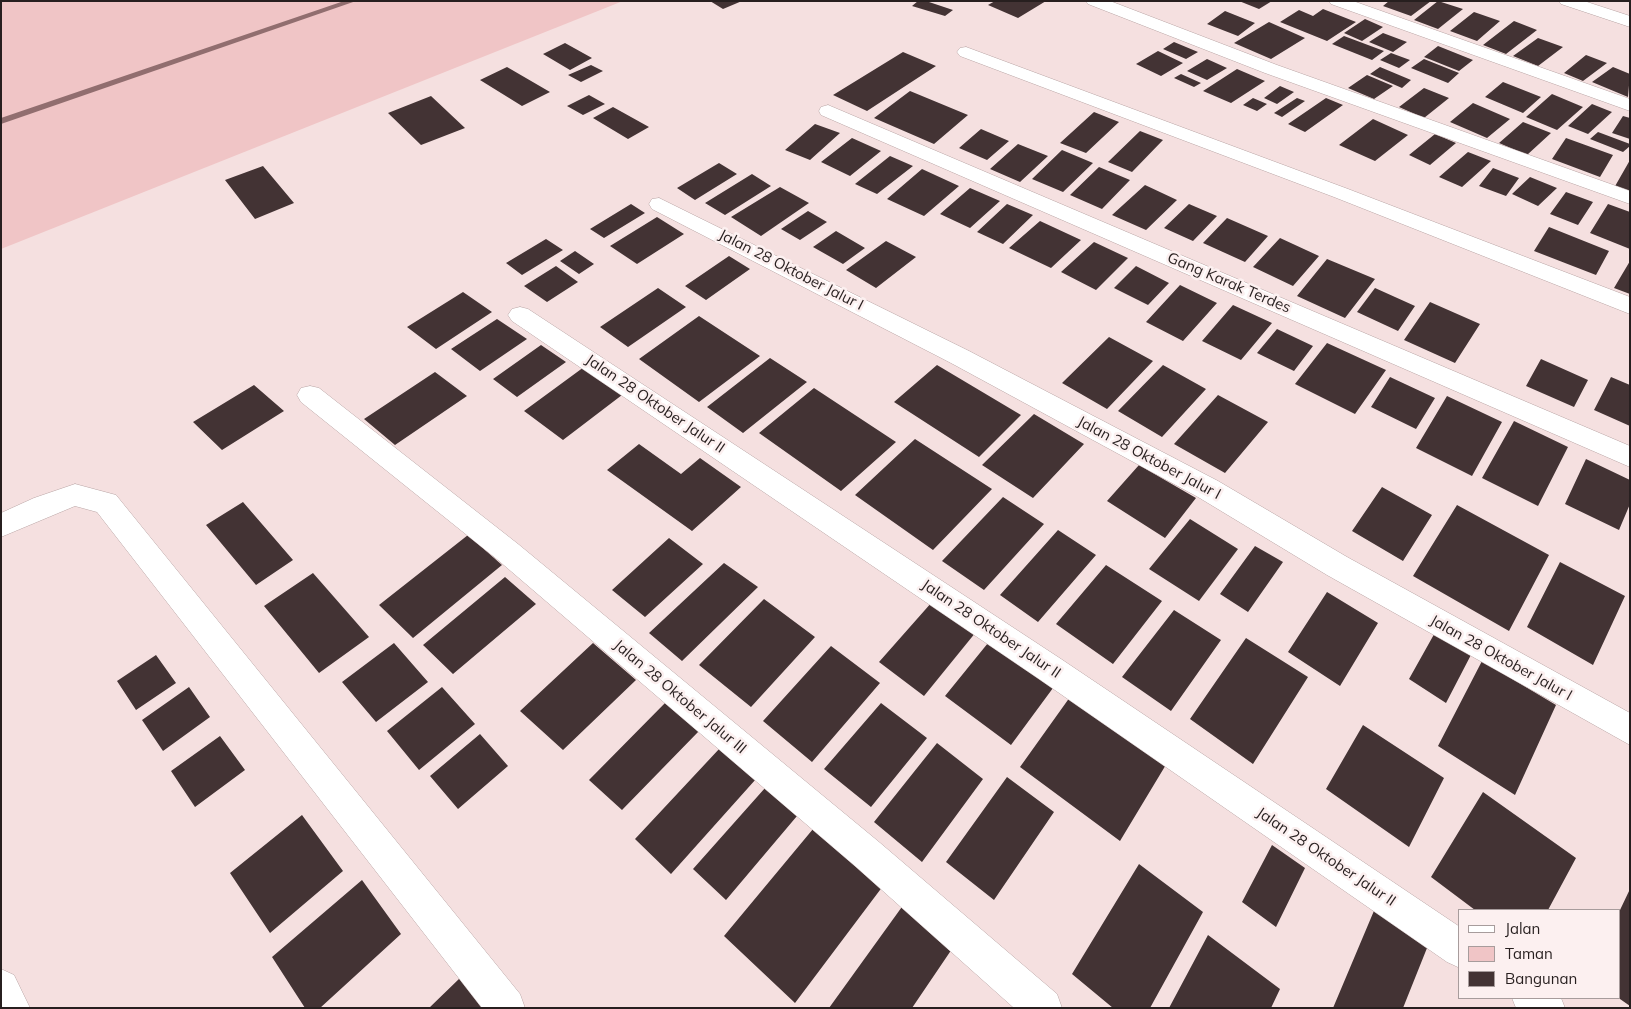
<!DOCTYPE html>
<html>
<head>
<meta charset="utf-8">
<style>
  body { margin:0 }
  #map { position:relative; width:1631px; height:1009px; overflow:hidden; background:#f5e0e0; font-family:Mulish,sans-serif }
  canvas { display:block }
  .frame { position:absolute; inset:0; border:2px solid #271f1f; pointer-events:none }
  .legend { position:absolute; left:1458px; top:909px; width:162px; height:90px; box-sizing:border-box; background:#fcf0f0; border:1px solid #a79c9c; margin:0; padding:6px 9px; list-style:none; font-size:15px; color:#271f1f }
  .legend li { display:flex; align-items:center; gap:10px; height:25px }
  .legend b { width:25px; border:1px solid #a79c9c }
</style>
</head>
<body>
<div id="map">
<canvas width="1631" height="1009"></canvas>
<div class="frame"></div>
<ul class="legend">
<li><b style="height:6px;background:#fff"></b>Jalan</li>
<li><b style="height:14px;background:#f0c5c6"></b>Taman</li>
<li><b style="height:14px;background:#433334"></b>Bangunan</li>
</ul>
</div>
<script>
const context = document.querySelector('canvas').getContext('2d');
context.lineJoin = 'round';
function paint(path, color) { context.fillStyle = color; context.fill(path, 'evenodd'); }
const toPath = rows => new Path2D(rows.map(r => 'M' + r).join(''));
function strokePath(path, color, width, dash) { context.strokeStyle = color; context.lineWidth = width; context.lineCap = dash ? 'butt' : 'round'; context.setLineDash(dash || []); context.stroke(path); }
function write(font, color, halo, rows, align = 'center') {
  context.font = font + ' Mulish,sans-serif'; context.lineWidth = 5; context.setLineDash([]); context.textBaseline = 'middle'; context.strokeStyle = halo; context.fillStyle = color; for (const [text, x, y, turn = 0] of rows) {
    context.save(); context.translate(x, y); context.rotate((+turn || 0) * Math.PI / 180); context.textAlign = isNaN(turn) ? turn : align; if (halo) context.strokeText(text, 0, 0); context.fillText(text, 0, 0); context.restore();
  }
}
paint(toPath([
  [1,1,623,1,1,249]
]), '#f0c5c6');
paint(toPath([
  [344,1,356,1,1,124,1,118,344,1]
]), '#916e6f');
paint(toPath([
  [710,1,742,1,723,9],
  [918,1,926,1,953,10,945,16,912,6],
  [995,1,1046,1,1018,18,988,5],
  [1239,1,1272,1,1259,9],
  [1389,1,1431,1,1411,16,1383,6],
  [1438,1,1463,9,1438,29,1414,20],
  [1323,9,1356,22,1327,41,1280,22,1299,10,1313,16],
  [1225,11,1255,23,1238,36,1207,24],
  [1474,12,1500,21,1477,41,1450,31],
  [1365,19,1383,27,1362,41,1344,33],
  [1514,21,1537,30,1506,54,1483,45],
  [1269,22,1305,38,1271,59,1234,43],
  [1383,33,1407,42,1393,52,1369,42],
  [1344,36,1384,51,1372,60,1332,44],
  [1538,38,1563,47,1538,66,1513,56],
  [1174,42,1198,52,1186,59,1163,49],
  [565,43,592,58,570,70,543,54],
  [1438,46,1473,60,1459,71,1424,57],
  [1158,51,1183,63,1161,76,1136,64],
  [903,52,936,66,867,111,833,95],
  [1391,53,1410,60,1399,68,1380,60],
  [1586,55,1607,63,1583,81,1564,73],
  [1207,59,1227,68,1207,80,1187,71],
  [1424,59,1459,73,1448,83,1411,68],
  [591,65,603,71,581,82,568,75],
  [507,67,550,92,522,106,480,80],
  [1380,67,1411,80,1402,88,1370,74],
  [1613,67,1630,74,1628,97,1592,82],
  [1237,69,1265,81,1231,103,1203,91],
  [1181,74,1201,83,1194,87,1174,78],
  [1367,75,1393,86,1374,99,1348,88],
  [1503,82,1541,97,1523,113,1485,97],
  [1280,86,1294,92,1277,104,1264,98],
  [1424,88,1449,98,1424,118,1399,107],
  [910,91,968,115,934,144,874,118],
  [1552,94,1583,107,1557,130,1526,117],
  [589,95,605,104,583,115,567,106],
  [431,96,465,128,421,145,388,113],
  [1253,98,1267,104,1257,111,1243,105],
  [1297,98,1305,101,1282,117,1274,113],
  [1326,98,1343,105,1305,132,1288,124],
  [1473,103,1510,119,1487,138,1450,122],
  [1592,104,1612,112,1588,134,1568,126],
  [613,107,649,127,628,139,593,118],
  [1094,112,1119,122,1086,153,1060,143],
  [1623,116,1630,118,1630,139,1612,133],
  [1373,119,1408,135,1375,161,1339,145],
  [1523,122,1551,133,1527,155,1499,143],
  [815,124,840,133,810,160,785,150],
  [981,129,1009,141,987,160,959,148],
  [1140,131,1163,140,1132,172,1108,162],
  [1598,132,1630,144,1630,146,1623,152,1590,139],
  [1435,134,1456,143,1430,165,1409,155],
  [852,138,881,151,850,176,821,162],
  [1566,138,1613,155,1600,177,1552,159],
  [1018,144,1048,156,1020,182,990,169],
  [1062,150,1093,163,1063,192,1032,179],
  [1468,152,1491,161,1462,187,1439,177],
  [890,156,913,166,877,194,855,184],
  [1630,160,1630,193,1614,188],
  [719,163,737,174,695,200,677,188],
  [263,166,294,203,255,219,225,180],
  [1099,167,1130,180,1102,209,1070,195],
  [1493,168,1519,178,1506,196,1479,186],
  [922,169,959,186,924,216,887,199],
  [752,174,771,186,725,215,705,203],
  [1530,177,1557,188,1538,206,1512,194],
  [1145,185,1177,200,1146,230,1112,215],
  [780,187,809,203,761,236,731,217],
  [970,188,1000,201,970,228,940,214],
  [1566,192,1593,202,1578,225,1550,214],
  [631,204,645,213,604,238,590,229],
  [1007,204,1033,215,1003,244,977,232],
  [1189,204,1217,216,1193,241,1164,228],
  [1608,204,1630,212,1630,249,1590,233],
  [808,211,827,222,800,240,781,229],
  [657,217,684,234,637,264,610,246],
  [1227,218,1268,236,1245,262,1203,243],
  [1040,221,1081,240,1051,268,1009,248],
  [1549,227,1609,251,1596,275,1534,251],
  [836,231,865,248,843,264,813,247],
  [1280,238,1319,256,1293,286,1253,267],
  [546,239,563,250,522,275,506,263],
  [886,241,916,257,876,288,846,270],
  [1094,242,1128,258,1096,290,1061,272],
  [575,251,594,264,579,274,560,261],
  [729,256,750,269,706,300,685,286],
  [1327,259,1375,279,1345,318,1297,296],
  [1630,261,1630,294,1614,288],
  [556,266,578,282,547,302,524,286],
  [1136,266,1169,283,1148,305,1114,288],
  [1180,285,1217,303,1183,341,1146,322],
  [658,288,686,307,628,347,600,327],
  [1375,288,1415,306,1398,331,1357,312],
  [463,292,492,312,436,349,407,327],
  [1430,302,1480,324,1455,363,1404,340],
  [1233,305,1272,323,1241,360,1202,341],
  [699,316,760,356,699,402,639,359],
  [497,319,527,339,480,371,451,349],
  [1277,329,1313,346,1294,371,1257,353],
  [1109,337,1153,361,1107,409,1062,383],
  [1327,343,1386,370,1355,414,1295,384],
  [541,345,566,362,517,397,493,379],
  [770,358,807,382,743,433,707,407],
  [1541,359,1588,380,1574,407,1526,386],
  [937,365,1021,415,979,457,894,402],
  [1163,365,1206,389,1162,437,1118,411],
  [584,367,622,395,563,440,524,411],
  [435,372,467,396,395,445,364,419],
  [1390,377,1435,398,1416,429,1371,407],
  [1611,377,1630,385,1630,426,1594,410],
  [254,385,284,411,222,450,193,422],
  [814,388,896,442,841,491,759,433],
  [1218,395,1268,422,1225,473,1174,444],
  [1447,396,1502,422,1472,476,1416,448],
  [1034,414,1084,444,1033,498,982,465],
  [1514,421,1568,447,1538,506,1482,478],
  [915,439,992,489,933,550,855,495],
  [639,444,681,474,700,458,741,487,692,531,607,470],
  [1586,459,1630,480,1630,504,1619,530,1565,504],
  [1139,465,1196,498,1165,538,1107,501],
  [1382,487,1432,515,1403,561,1352,531],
  [1003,497,1044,524,984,590,942,561],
  [243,502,293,560,256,585,206,525],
  [1457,505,1549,555,1509,631,1413,576],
  [1190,519,1238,549,1199,601,1149,569],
  [1058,530,1096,555,1038,622,1000,595],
  [468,535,502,565,413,638,379,605],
  [669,538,703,564,645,617,612,590],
  [1255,546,1283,562,1248,612,1220,594],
  [1560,562,1625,596,1593,665,1527,627],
  [724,563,758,587,682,661,649,633],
  [1106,565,1162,601,1113,664,1056,624],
  [313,573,369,637,319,673,264,606],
  [505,577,536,604,453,674,423,645],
  [1327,592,1378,623,1340,686,1288,652],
  [764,599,815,637,751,707,699,665],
  [932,602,976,632,924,696,879,662],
  [1174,610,1221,640,1171,711,1122,677],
  [1437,629,1473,651,1446,703,1409,679],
  [1246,638,1308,677,1253,764,1190,719],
  [394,643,428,682,376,722,342,682],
  [593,643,636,680,563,750,520,711],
  [988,643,1053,688,1011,745,945,696],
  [831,646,880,683,812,762,763,721],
  [156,655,176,683,136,710,117,681],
  [1482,661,1556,705,1515,795,1438,746],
  [189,687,210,717,163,751,142,720],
  [442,687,475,724,419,770,387,731],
  [1070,697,1167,763,1120,841,1020,767],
  [666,702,699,731,622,810,589,780],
  [881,703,927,738,871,807,824,769],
  [1363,725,1444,778,1409,847,1326,789],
  [480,734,508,766,458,809,430,776],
  [220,736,245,770,195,807,171,771],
  [937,743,983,779,922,862,874,822],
  [720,748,756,779,671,874,635,839],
  [1007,777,1054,812,994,900,946,862],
  [765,788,797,816,726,900,693,869],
  [1483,792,1576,858,1548,910,1475,910,1431,877],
  [302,815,343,871,270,933,230,873],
  [818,823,886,882,795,1003,724,936],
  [1272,845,1305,868,1276,927,1242,902],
  [1139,864,1203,912,1150,1008,1113,1008,1072,974],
  [362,880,401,934,320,1008,305,1008,272,957],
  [1630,889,1630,1006,1620,999,1620,910],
  [904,904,954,946,912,1008,829,1008],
  [1376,906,1429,943,1403,1008,1333,1008],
  [1208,935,1280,989,1271,1008,1169,1008],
  [460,978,483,1008,429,1008]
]), '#433334');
const minor = toPath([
  [1086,1,1110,1,1277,65,1630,191,1630,204,1265,73,1088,4,1086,1],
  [1329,1,1353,1,1630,99,1630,111,1331,4,1329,1],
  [1559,1,1584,1,1630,16,1630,27,1561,4,1559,1],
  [966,47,1348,189,1630,297,1630,314,1334,197,960,56,957,52,960,48,966,47],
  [828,105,1630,446,1630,467,821,115,819,111,821,107,828,105],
  [659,198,969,351,1218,481,1347,557,1630,713,1630,745,1327,575,1198,497,951,363,652,209,649,204,652,199,659,198],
  [520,307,528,309,1061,659,1460,927,1460,968,1447,962,1039,679,512,321,508,315,512,309,520,307],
  [310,386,319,388,518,544,879,842,1057,994,1062,1008,1014,1008,855,866,498,560,301,402,297,395,301,388,310,386],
  [75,484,116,495,520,994,525,1008,482,1008,97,512,75,506,1,537,1,513,34,498,75,484],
  [1,969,14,975,30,1008,1,1008,1,969],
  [1512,998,1561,998,1565,1008,1516,1008,1512,998]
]);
strokePath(minor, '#b9a5a5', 1);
paint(minor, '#fff');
write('15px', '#271f1f', '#fcf0f0', [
  ["Jalan 28 Oktober Jalur I",791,270,27],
  ["Gang Karak Terdes",1229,283,23],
  ["Jalan 28 Oktober Jalur II",655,404,34],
  ["Jalan 28 Oktober Jalur I",1149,458,28],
  ["Jalan 28 Oktober Jalur II",991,629,34],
  ["Jalan 28 Oktober Jalur I",1501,658,29],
  ["Jalan 28 Oktober Jalur III",680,697,40],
  ["Jalan 28 Oktober Jalur II",1326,857,34]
]);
</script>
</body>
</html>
